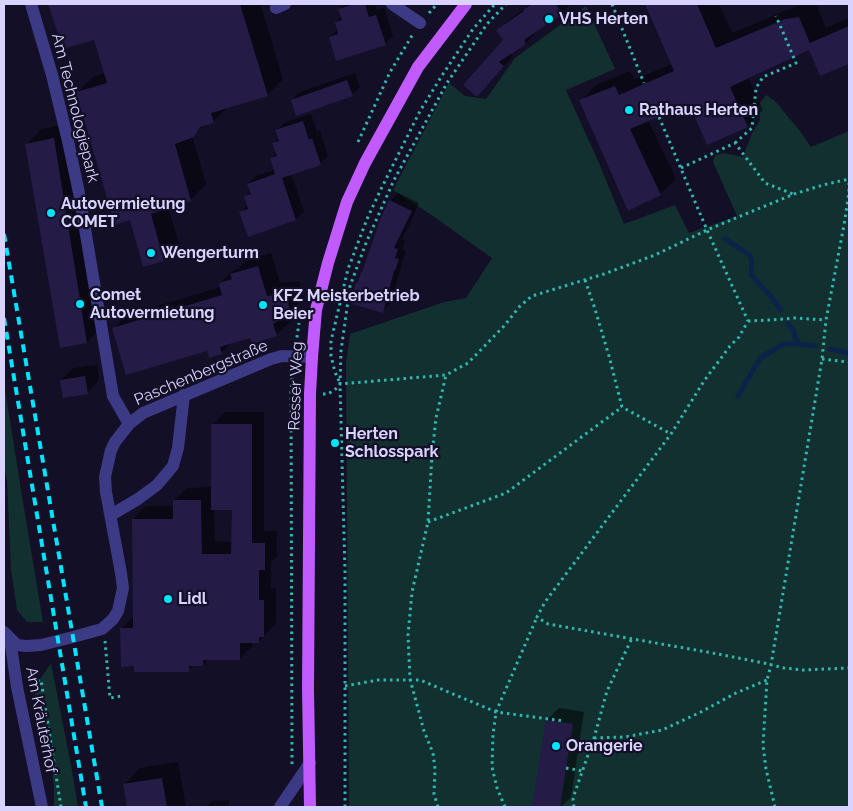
<!DOCTYPE html>
<html>
<head>
<meta charset="utf-8">
<style>
  body { margin:0 }
  #map { position:relative; width:853px; height:811px; overflow:hidden; background:#130f26; font-family:Raleway,sans-serif }
  canvas { display:block }
  .frame { position:absolute; inset:0; border:5px solid #d9d4ff; pointer-events:none }
</style>
</head>
<body>
<div id="map">
<canvas width="853" height="811"></canvas>
<div class="frame"></div>
</div>
<script>
const context = document.querySelector('canvas').getContext('2d');
context.lineJoin = 'round';
function paint(path, color) { context.fillStyle = color; context.fill(path, 'evenodd'); }
const toPath = rows => new Path2D(rows.map(r => 'M' + r).join(''));
function strokePath(path, color, width, dash) { context.strokeStyle = color; context.lineWidth = width; context.lineCap = dash ? 'butt' : 'round'; context.setLineDash(dash || []); context.stroke(path); }
function write(font, color, halo, rows, align = 'center') {
  context.font = font + ' Raleway,sans-serif'; context.lineWidth = 4.5; context.setLineDash([]); context.textBaseline = 'middle'; context.strokeStyle = halo; context.fillStyle = color; for (const [text, x, y, turn = 0] of rows) {
    context.save(); context.translate(x, y); context.rotate((+turn || 0) * Math.PI / 180); context.textAlign = isNaN(turn) ? turn : align; if (halo) context.strokeText(text, 0, 0); context.fillText(text, 0, 0); context.restore();
  }
}
paint(toPath([
  [586,6,615,69,566,90,599,163,624,224,675,205,689,233,737,216,713,162,715,155,724,153,743,157,752,133,760,120,759,104,766,95,775,101,800,131,811,147,849,131,849,807,349,807,346,363,350,334,444,302,466,298,492,258,430,214,393,190,449,83,465,96,486,99,515,58],
  [4,383,23,502,43,622,27,622,17,610,11,570,7,481,4,465],
  [51,663,71,765,78,807,54,807,54,784,44,731,34,688]
]), '#12302f');
paint(toPath([
  [50,4,267,4,261,6,283,79,267,95,228,107,213,122,205,124,192,136,206,184,190,200,168,207,179,244,164,260,131,219,78,92,93,77,105,73,94,39,64,48],
  [345,4,375,4,377,10,384,8,393,36,385,44,330,37,338,29,336,22,342,17,339,9],
  [530,4,570,4,562,13,534,31,535,33,526,43,510,53,513,56,487,85,504,40,498,30,508,21],
  [646,4,719,4,732,33,802,4,816,4,826,28,849,18,849,62,821,75,810,48,748,77,763,110,747,126,689,102,648,120,676,179,660,194,581,101,596,85,630,71,634,80,672,64],
  [355,73,360,87,352,95,292,100,300,92],
  [311,114,317,132,320,131,328,156,320,164,291,173,304,211,296,219,249,235,241,212,248,205,245,197,251,191,248,184,256,176,275,170,271,159,277,153,274,143,279,138,277,130,285,122],
  [70,123,103,325,87,342,26,145,42,129],
  [398,193,419,203,402,240,405,241,402,250,406,251,402,263,391,303,382,311,357,282,360,279,390,201],
  [271,253,280,283,299,281,304,299,287,314,290,322,276,335,251,337,231,343,221,353,114,328,127,315,221,287,220,283,234,270,238,269,245,261],
  [97,365,99,380,87,393,61,380,73,368],
  [225,412,264,412,264,531,277,531,277,556,271,562,271,588,276,588,276,623,258,642,252,642,252,646,239,659,208,659,203,665,194,665,188,670,135,665,121,629,135,615,133,519,146,506,174,506,174,500,187,488,212,487,212,425],
  [214,508,233,508,232,542,215,541],
  [559,708,584,712,571,797,561,807,545,807,534,805,547,720],
  [178,762,186,807,128,807,124,785,140,768],
  [229,800,229,807,208,807,207,806,212,801]
]), '#0007');
strokePath(toPath([
  [725,239,750,255,752,263,751,275,769,294,781,310],
  [788,324,793,330,798,344],
  [830,349,849,353],
  [738,396,760,358,784,344,798,344,815,346]
]), '#0c2248', 5);
paint(toPath([
  [48,4,240,4,268,96,211,113,214,123,200,127,194,137,175,144,191,201,151,214,164,261,143,267,130,220,115,225,76,92,107,83,94,40,63,49],
  [355,4,365,4,369,17,376,15,386,45,336,61,329,37,338,34,335,22,342,20,338,9],
  [532,4,556,4,562,14,524,40,526,44,499,62,504,66,477,97,463,85,503,40,496,30,524,11,523,10],
  [645,4,697,4,716,48,785,19,799,17,810,43,849,26,849,64,820,76,809,50,730,87,748,127,707,145,689,104,630,129,661,195,628,211,579,100,615,86,619,95,674,71],
  [347,80,353,96,296,116,291,100],
  [303,121,309,140,312,138,321,165,282,178,296,220,248,237,239,212,248,209,244,196,251,194,247,184,275,174,270,158,277,156,272,143,279,141,275,130],
  [54,138,87,343,60,348,25,144],
  [389,200,412,211,394,248,398,249,395,258,399,259,395,271,394,271,383,313,352,304,355,294,353,293,356,282,358,282,361,272,362,272,380,220],
  [258,266,267,296,285,294,291,313,273,324,277,336,252,344,250,338,220,347,222,354,209,358,207,351,126,375,112,328,222,295,219,283,232,279,230,274],
  [85,376,88,394,63,398,60,380],
  [211,424,252,424,252,543,265,543,265,570,259,570,259,600,264,600,264,637,259,637,259,643,240,643,240,660,203,660,203,666,189,666,189,672,134,672,134,666,121,667,120,628,133,628,132,519,173,519,173,500,201,500,202,554,231,554,232,510,211,510],
  [546,720,573,724,560,807,532,807],
  [162,778,167,807,127,807,123,784]
]), '#241b47');
strokePath(toPath([
  [612,4,644,83],
  [429,13,437,4],
  [659,117,707,230,748,321,739,337,730,346,704,381,671,434,545,602,537,617,548,624,707,652,764,663,784,668,803,670,849,668],
  [358,142,390,72,413,34],
  [735,143,752,128,756,88,763,77,796,63,776,16],
  [681,168,735,143,765,183,793,194],
  [585,280,594,306,609,356,622,407,671,434],
  [748,321,770,320,795,318,826,320],
  [296,344,299,323],
  [822,359,849,362],
  [339,381,335,372,331,356,331,341,348,269,367,219,380,191,420,111,443,74,473,29,495,4],
  [323,394,328,394,337,388,340,384,446,375,468,363,504,326,520,306,532,296,604,274,655,255,707,230,794,194,823,185,849,179],
  [428,522,506,493,622,407],
  [105,641,110,698,122,696],
  [31,683,41,680,61,807],
  [345,686,378,680,420,680,496,712,564,721,564,722],
  [594,738,625,737,662,730,699,713,736,693,767,680],
  [292,764,291,389,293,370],
  [566,768,583,771],
  [345,807,345,572,340,384,341,351,350,286,366,243,394,180,447,83,487,24,506,4],
  [438,807,434,794,435,769,433,753,424,731,410,679,408,635,412,592,428,522,432,455,436,418,446,375],
  [505,807,497,788,492,767,493,735,496,712,537,617],
  [574,807,573,800,575,792,594,738,607,691,632,638],
  [775,807,766,769,763,745,767,680,771,665,822,359,826,320,844,225,849,192,849,180]
]), '#2fb8b0', 3, [2.5, 4]);
strokePath(toPath([
  [31,4,52,75,68,141,79,193,113,396,129,424],
  [392,4,420,23],
  [276,8,285,4],
  [111,515,138,499,157,485,173,466,178,448,184,395],
  [4,632,17,645,26,646,41,645,73,637,102,629,113,619,118,611,123,588,121,573,106,492,105,477,111,450,115,442,129,424,143,413,271,359,282,356,312,357],
  [10,639,17,687,42,807],
  [280,807,310,763]
]), '#3d3a85', 12);
strokePath(toPath([
  [310,807,308,689,310,394,312,357,316,310,328,263,347,202,365,163,418,67,466,4]
]), '#c25bff', 12);
strokePath(toPath([
  [4,234,102,807],
  [4,318,86,807]
]), '#00e5ff', 4, [8, 6]);
for (const [x, y, r, color] of [
  [549,19,5,"#00e5ff"],
  [629,110,5,"#00e5ff"],
  [51,213,5,"#00e5ff"],
  [151,253,5,"#00e5ff"],
  [80,304,5,"#00e5ff"],
  [263,305,5,"#00e5ff"],
  [335,443,5,"#00e5ff"],
  [168,599,5,"#00e5ff"],
  [556,746,5,"#00e5ff"]
]) { const dot = new Path2D(); dot.arc(x, y, r, 0, 2 * Math.PI); context.fillStyle = color; context.fill(dot); strokePath(dot, '#130f26', 2); }
write('bold 16px', '#d9d4ff', '#130f26', [
  ["VHS Herten",559,19],
  ["Rathaus Herten",639,110],
  ["Autovermietung",61,204],
  ["COMET",61,222],
  ["Wengerturm",161,253],
  ["Comet",90,295],
  ["Autovermietung",90,313],
  ["KFZ Meisterbetrieb",273,296],
  ["Beier",273,314],
  ["Herten",345,434],
  ["Schlosspark",345,452],
  ["Lidl",178,599],
  ["Orangerie",566,746]
], 'left');
write('16px', '#d9d4ff', '#130f26', [
  ["Am Technologiepark",75,108,76],
  ["Paschenbergstraße",201,373,-23],
  ["Resser Weg",296,386,-88],
  ["Am Kräuterhof",41,720,79]
]);
</script>
</body>
</html>
